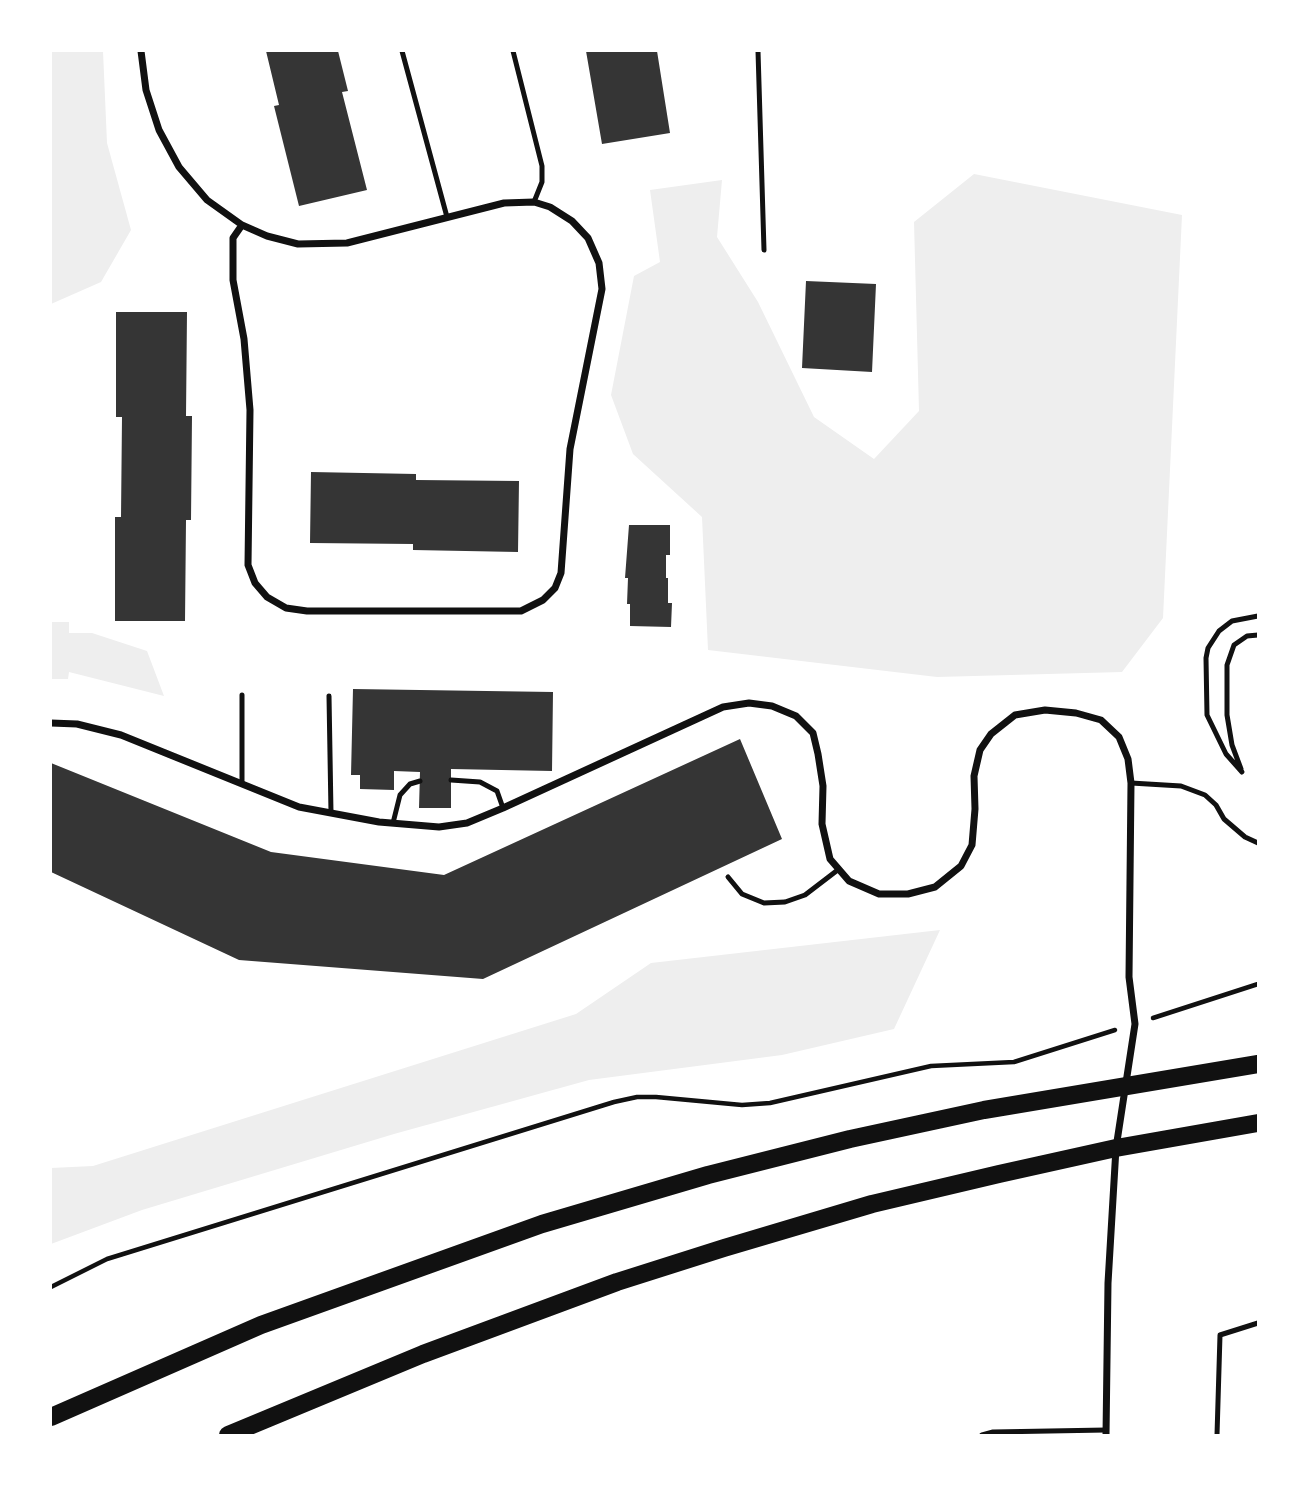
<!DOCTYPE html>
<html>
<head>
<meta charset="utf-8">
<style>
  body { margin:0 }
  #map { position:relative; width:1309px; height:1486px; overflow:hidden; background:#fff; font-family:Manrope,sans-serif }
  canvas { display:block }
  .frame { position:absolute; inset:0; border:52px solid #fff; pointer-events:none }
</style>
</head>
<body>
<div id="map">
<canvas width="1309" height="1486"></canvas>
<div class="frame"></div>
</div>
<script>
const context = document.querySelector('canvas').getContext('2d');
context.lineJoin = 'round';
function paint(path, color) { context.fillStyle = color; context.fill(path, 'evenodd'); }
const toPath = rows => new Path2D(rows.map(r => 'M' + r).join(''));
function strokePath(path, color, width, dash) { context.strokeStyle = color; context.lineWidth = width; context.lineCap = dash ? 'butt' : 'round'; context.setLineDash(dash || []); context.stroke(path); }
paint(toPath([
  [51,51,103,51,107,143,131,230,101,282,51,304],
  [974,174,1182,215,1163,618,1122,672,937,677,708,650,702,517,633,454,611,395,634,276,660,262,650,190,722,180,717,237,758,302,814,417,874,459,919,411,914,222],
  [51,622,69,622,69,633,92,633,147,651,164,696,69,672,68,679,51,679],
  [940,930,894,1029,782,1055,589,1080,394,1134,142,1210,51,1244,51,1168,93,1166,576,1014,651,963]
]), '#eee');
paint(toPath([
  [266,51,338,51,348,91,342,92,367,190,299,206,274,106,279,105],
  [586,51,657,51,670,133,602,144],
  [806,281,876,284,872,372,802,368],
  [116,312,187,312,186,416,192,416,191,520,186,520,185,621,115,621,115,517,121,517,122,417,116,417],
  [311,472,416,474,416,480,519,481,518,552,413,550,413,544,310,543],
  [629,525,670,525,670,555,666,555,666,578,668,578,668,603,672,603,671,627,630,626,630,604,627,604,628,578,625,578],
  [353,689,553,692,552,771,451,769,451,808,419,808,420,772,394,771,394,790,360,789,360,775,351,775],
  [740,739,782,839,483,979,239,960,51,872,51,763,271,852,444,875]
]), '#353535');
strokePath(toPath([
  [1153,1018,1258,984],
  [51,1287,107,1259,614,1102,637,1097,656,1097,742,1105,770,1103,931,1066,1014,1062,1115,1030]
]), '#111', 4.5);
strokePath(toPath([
  [402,51,447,217],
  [513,51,542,166,542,182,534,202],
  [758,51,764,250],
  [242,695,242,784],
  [329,696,331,813],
  [1241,769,1232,745,1227,715,1227,665,1234,645,1247,636,1258,635],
  [1242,772,1226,754,1207,715,1206,658,1208,648,1219,631,1232,621,1258,616],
  [451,780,480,782,497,791,503,808],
  [1131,783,1181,786,1205,795,1216,805,1224,819,1245,837,1258,843],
  [393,823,400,795,410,784,420,781],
  [728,877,742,894,764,903,785,902,805,895,839,869],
  [982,1435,993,1432,1106,1430],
  [1217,1435,1220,1335,1258,1323]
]), '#111', 5);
strokePath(toPath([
  [141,51,146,90,159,130,179,167,207,200,242,225],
  [534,202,550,207,572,221,588,238,599,263,602,289,570,449,561,573,555,588,543,600,521,611,307,611,286,608,267,597,255,583,248,565,250,410,244,339,233,280,233,238,242,225,267,236,298,244,347,243,504,203,534,202],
  [51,723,77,724,121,735,299,807,379,822,439,827,467,823,503,808,723,707,749,703,772,706,796,716,813,733,818,754,823,786,822,824,830,859,849,881,879,894,908,894,935,887,961,866,972,845,975,809,974,776,980,750,991,734,1015,715,1045,710,1076,713,1101,720,1119,737,1128,759,1131,783,1129,977,1135,1024,1116,1148,1108,1283,1106,1435]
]), '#111', 7);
strokePath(toPath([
  [51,1417,261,1325,542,1224,708,1175,850,1139,984,1110,1258,1064],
  [228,1435,423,1354,617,1282,724,1248,872,1204,999,1174,1116,1148,1258,1123]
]), '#111', 18);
</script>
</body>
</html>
